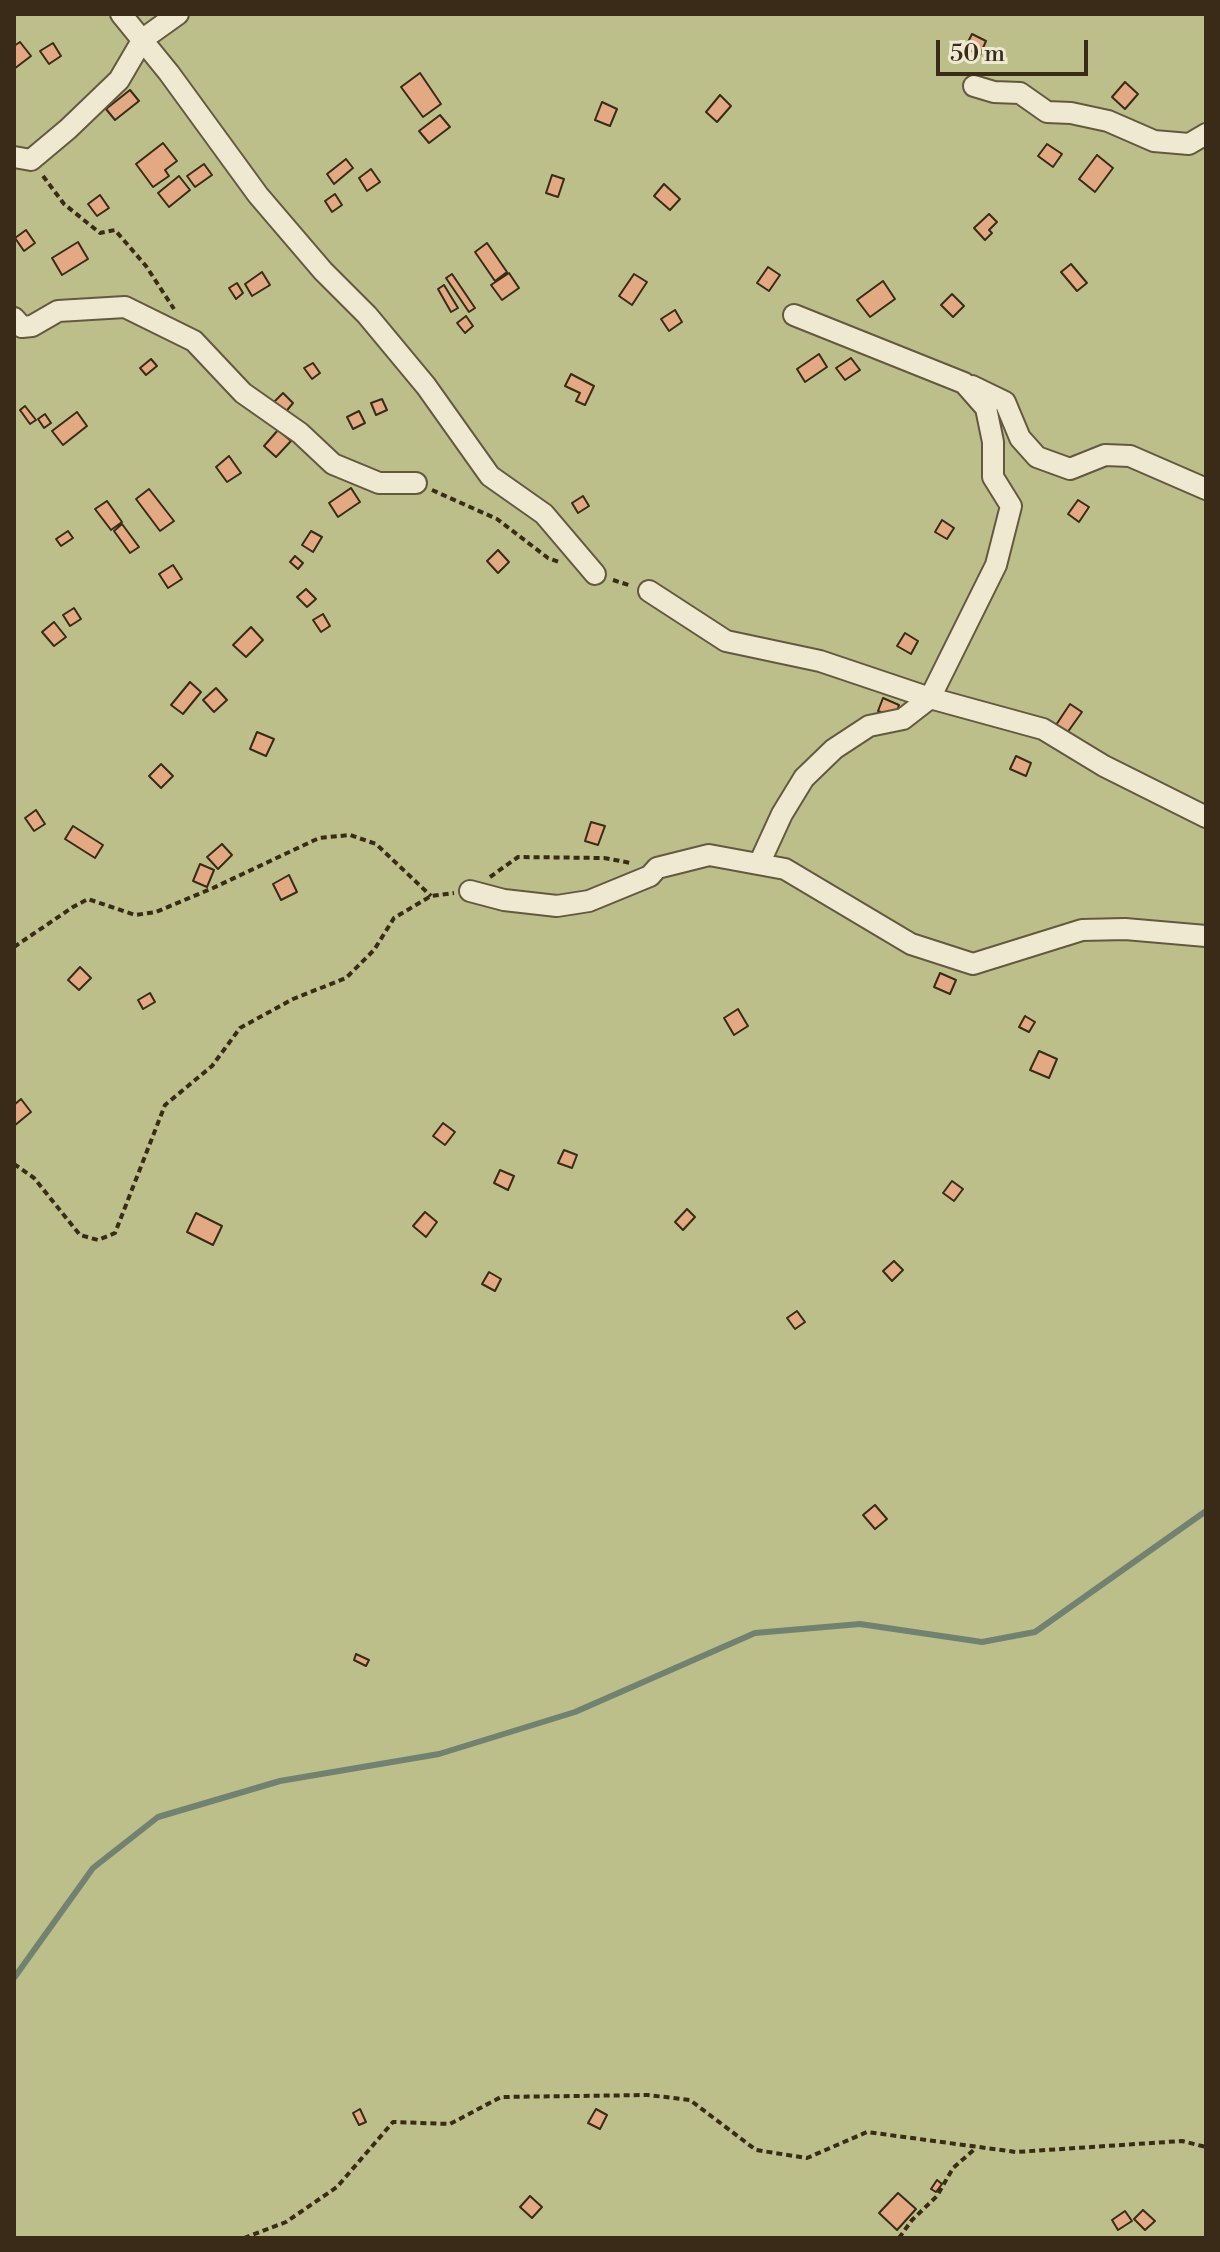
<!DOCTYPE html>
<html>
<head>
<meta charset="utf-8">
<style>
  body { margin:0 }
  #map { position:relative; width:1220px; height:2252px; overflow:hidden; background:#e8ddb9; font-family:"Libre Bodoni",serif }
  canvas { display:block }
  .frame { position:absolute; inset:0; border:16px solid #392b17; pointer-events:none }
  .scale { position:absolute; left:936px; top:40px; width:152px; height:36px; box-sizing:border-box; border:4px solid #392b17; border-top:0; padding-left:10px; font-size:24px; line-height:28px; white-space:nowrap; color:#392b17; -webkit-text-stroke:6px #f0e9d2; paint-order:stroke }
</style>
</head>
<body>
<div id="map">
<canvas width="1220" height="2252"></canvas>
<div class="frame"></div>
<div class="scale">50 m</div>
</div>
<script>
const context = document.querySelector('canvas').getContext('2d');
context.lineJoin = 'round';
function paint(path, color) { context.fillStyle = color; context.fill(path, 'evenodd'); }
const toPath = rows => new Path2D(rows.map(r => 'M' + r).join(''));
function strokePath(path, color, width, dash) { context.strokeStyle = color; context.lineWidth = width; context.lineCap = dash ? 'butt' : 'round'; context.setLineDash(dash || []); context.stroke(path); }
paint(toPath([
  [14,14,1206,14,1206,2238,14,2238]
]), '#bdbf8a');
strokePath(toPath([
  [14,1978,93,1868,158,1817,280,1781,439,1754,575,1712,755,1633,860,1624,982,1642,1035,1632,1206,1511]
]), '#728270', 6);
const building = toPath([
  [972,34,986,41,980,55,965,48,972,34],
  [20,42,31,56,14,69,14,46,20,42],
  [53,43,61,56,49,64,40,51,53,43],
  [420,73,441,104,423,117,401,87,420,73],
  [1125,82,1138,94,1125,109,1112,97,1125,82],
  [130,90,139,101,115,120,106,109,130,90],
  [720,95,731,106,717,122,706,112,720,95],
  [602,102,617,109,610,126,595,120,602,102],
  [440,115,450,127,429,143,419,131,440,115],
  [163,143,177,161,165,170,169,176,153,187,136,164,163,143],
  [1047,144,1062,154,1053,167,1038,156,1047,144],
  [1097,155,1113,168,1095,192,1079,179,1097,155],
  [346,159,353,168,334,184,327,174,346,159],
  [204,164,212,175,195,187,187,176,204,164],
  [371,169,380,182,367,191,359,178,371,169],
  [552,175,564,179,558,197,546,193,552,175],
  [179,176,190,190,169,207,158,193,179,176],
  [664,184,680,199,670,210,654,196,664,184],
  [335,194,342,205,332,212,325,201,335,194],
  [100,195,109,208,97,216,88,204,100,195],
  [989,214,997,222,989,230,992,233,985,240,974,228,989,214],
  [26,230,35,243,24,251,15,238,26,230],
  [78,242,88,259,62,275,52,258,78,242],
  [487,243,507,272,495,281,475,252,487,243],
  [1071,264,1087,283,1077,291,1061,272,1071,264],
  [768,267,780,275,769,291,757,283,768,267],
  [262,272,270,285,252,296,245,284,262,272],
  [509,273,519,288,502,300,491,285,509,273],
  [452,274,475,308,469,312,446,278,452,274],
  [634,274,647,282,632,305,619,296,634,274],
  [883,281,895,299,870,317,857,300,883,281],
  [237,283,243,293,236,299,229,288,237,283],
  [444,285,458,308,451,312,438,289,444,285],
  [952,294,964,306,953,317,941,305,952,294],
  [675,310,682,322,669,331,661,319,675,310],
  [466,316,473,326,465,333,457,323,466,316],
  [819,354,827,367,805,382,797,369,819,354],
  [851,358,860,370,845,380,836,368,851,358],
  [151,359,157,366,146,375,140,368,151,359],
  [313,363,320,373,312,379,304,368,313,363],
  [571,374,594,386,585,405,576,401,580,393,565,386,571,374],
  [283,393,293,403,284,414,273,403,283,393],
  [382,399,387,410,376,415,371,403,382,399],
  [25,406,36,420,30,424,20,410,25,406],
  [359,411,365,423,353,429,347,417,359,411],
  [77,412,87,426,63,445,52,431,77,412],
  [45,414,51,423,44,428,38,419,45,414],
  [278,430,291,441,276,457,264,446,278,430],
  [229,456,241,473,227,482,216,467,229,456],
  [351,488,360,502,338,517,329,503,351,488],
  [149,489,174,521,160,531,136,499,149,489],
  [583,496,589,506,578,513,572,503,583,496],
  [1078,500,1089,507,1079,522,1068,514,1078,500],
  [107,501,122,522,111,530,95,509,107,501],
  [942,520,954,528,947,539,935,532,942,520],
  [122,524,139,547,130,553,114,531,122,524],
  [68,531,73,538,61,546,56,539,68,531],
  [311,531,322,537,313,552,302,545,311,531],
  [498,550,509,562,498,573,487,561,498,550],
  [295,556,303,563,298,569,290,562,295,556],
  [173,565,182,579,168,588,159,574,173,565],
  [306,589,316,599,307,607,297,597,306,589],
  [74,608,81,619,70,626,63,615,74,608],
  [323,614,330,626,321,632,313,620,323,614],
  [54,622,66,637,54,646,42,632,54,622],
  [251,627,263,640,246,657,233,645,251,627],
  [905,633,918,641,911,654,897,646,905,633],
  [190,682,201,692,183,714,171,705,190,682],
  [216,688,227,700,214,712,203,700,216,688],
  [883,698,899,705,895,717,878,711,883,698],
  [1070,704,1082,712,1067,733,1056,725,1070,704],
  [257,732,274,739,266,756,250,749,257,732],
  [1016,756,1031,763,1026,776,1010,769,1016,756],
  [161,764,173,776,161,788,149,776,161,764],
  [36,810,45,824,34,831,25,818,36,810],
  [591,822,605,826,598,845,585,841,591,822],
  [73,826,103,845,95,858,65,839,73,826],
  [222,844,232,855,218,869,207,857,222,844],
  [200,864,214,870,207,887,193,881,200,864],
  [289,875,297,892,281,900,273,884,289,875],
  [80,967,91,978,79,990,68,980,80,967],
  [940,973,956,980,950,994,934,987,940,973],
  [150,993,155,1002,143,1009,138,1000,150,993],
  [738,1009,748,1026,734,1035,724,1018,738,1009],
  [1025,1016,1035,1022,1029,1032,1019,1027,1025,1016],
  [1039,1051,1057,1059,1049,1078,1030,1070,1039,1051],
  [21,1099,31,1112,14,1126,14,1105,21,1099],
  [443,1123,455,1132,445,1145,433,1136,443,1123],
  [564,1150,577,1155,572,1168,558,1163,564,1150],
  [500,1170,514,1176,508,1190,494,1183,500,1170],
  [952,1181,963,1189,954,1201,943,1193,952,1181],
  [687,1209,695,1217,683,1230,675,1222,687,1209],
  [425,1212,437,1222,426,1237,413,1226,425,1212],
  [196,1213,222,1226,213,1245,187,1232,196,1213],
  [894,1261,903,1270,892,1281,883,1271,894,1261],
  [489,1272,501,1279,495,1291,482,1284,489,1272],
  [797,1311,805,1322,795,1329,787,1318,797,1311],
  [875,1505,887,1519,875,1529,863,1515,875,1505],
  [356,1654,369,1660,366,1666,354,1660,356,1654],
  [360,2109,366,2122,359,2125,353,2113,360,2109],
  [596,2109,607,2115,600,2129,588,2123,596,2109],
  [937,2180,942,2184,936,2192,931,2189,937,2180],
  [898,2193,916,2209,897,2230,879,2213,898,2193],
  [530,2196,542,2207,532,2218,520,2207,530,2196],
  [1143,2210,1155,2221,1145,2230,1134,2219,1143,2210],
  [1125,2211,1132,2221,1118,2230,1112,2220,1125,2211]
]);
paint(building, '#e3a983');
strokePath(building, '#392b17', 2);
const street = toPath([
  [121,14,169,73,258,195,323,271,367,315,426,386,490,476,544,514,595,574],
  [974,86,994,92,1020,93,1047,112,1071,113,1108,121,1154,141,1189,144,1206,134],
  [14,157,31,160,68,129,119,80,143,39,178,14],
  [14,318,22,327,32,326,58,311,125,307,194,341,243,393,300,433,333,464,379,483,416,483],
  [972,386,1005,402,1020,438,1037,457,1070,469,1105,455,1130,456,1206,489],
  [649,591,726,641,820,661,930,698,1043,729,1104,766,1206,817],
  [759,864,782,814,804,778,834,749,869,726,903,719,930,698,996,565,1011,506,993,477,993,442,986,408,964,383,794,315],
  [470,891,504,900,557,906,589,901,650,876,657,868,709,855,785,869,911,944,973,964,1082,930,1125,929,1206,936]
]);
strokePath(street, '#655840', 24);
strokePath(toPath([
  [43,176,64,204,100,233,115,230,146,266,174,309],
  [432,490,497,519,548,558,559,562],
  [613,580,632,586],
  [490,877,518,857,604,858,631,863],
  [14,947,73,907,88,899,135,915,156,912,213,888,319,838,350,835,376,844,431,896],
  [14,1164,34,1178,80,1235,98,1240,115,1233,165,1105,212,1066,240,1028,293,999,346,978,374,950,394,918,431,896,454,893],
  [244,2238,286,2222,337,2187,393,2122,450,2124,501,2097,648,2095,690,2100,756,2150,807,2158,867,2132,1016,2152,1182,2141,1206,2147],
  [899,2238,912,2220,937,2196,953,2168,976,2148]
]), '#392b17', 4, [6, 4]);
strokePath(street, '#f0e9d2', 20);
</script>
</body>
</html>
